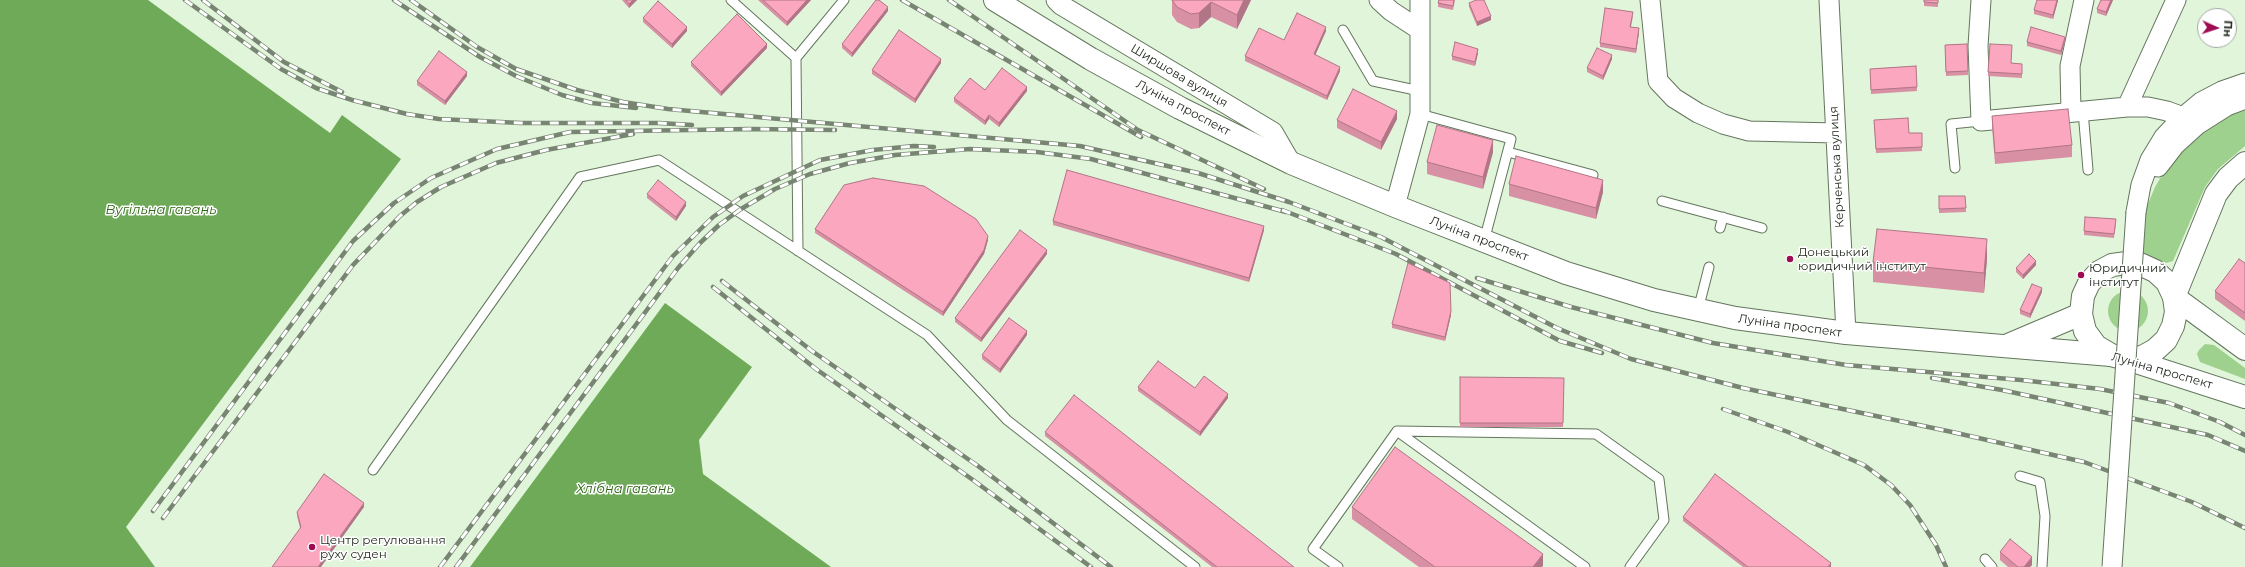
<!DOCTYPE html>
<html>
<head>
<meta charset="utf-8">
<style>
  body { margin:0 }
  #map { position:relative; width:2245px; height:567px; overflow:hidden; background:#e0f5d9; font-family:Montserrat,sans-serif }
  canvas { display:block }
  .north { position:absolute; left:2197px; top:8px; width:40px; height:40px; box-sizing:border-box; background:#fff; border:1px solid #a7a9a5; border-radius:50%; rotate:93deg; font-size:11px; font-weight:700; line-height:16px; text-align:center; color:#22291f }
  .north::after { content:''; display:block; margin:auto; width:14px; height:18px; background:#9f0b52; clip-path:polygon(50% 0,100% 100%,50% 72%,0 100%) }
</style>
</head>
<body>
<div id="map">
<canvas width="2245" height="567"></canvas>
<div class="north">Пн</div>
</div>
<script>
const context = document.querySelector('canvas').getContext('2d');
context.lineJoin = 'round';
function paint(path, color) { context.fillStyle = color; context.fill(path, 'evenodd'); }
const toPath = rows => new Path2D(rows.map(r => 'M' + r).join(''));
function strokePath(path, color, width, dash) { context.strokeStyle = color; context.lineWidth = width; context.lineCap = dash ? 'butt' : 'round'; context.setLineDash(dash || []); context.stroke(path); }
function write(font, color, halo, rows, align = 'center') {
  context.font = font + ' Montserrat,sans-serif'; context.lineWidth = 3; context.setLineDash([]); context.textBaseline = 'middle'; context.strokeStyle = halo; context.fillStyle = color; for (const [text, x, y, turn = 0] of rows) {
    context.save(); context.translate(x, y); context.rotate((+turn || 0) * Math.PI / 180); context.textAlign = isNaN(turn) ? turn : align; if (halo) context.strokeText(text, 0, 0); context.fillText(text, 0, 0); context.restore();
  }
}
paint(toPath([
  [2245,109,2245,146,2218,169,2205,187,2173,261,2156,266,2140,258,2145,211,2155,187,2168,165,2185,146,2205,129,2227,116],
  '2108 311a20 20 0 1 1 40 0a20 20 0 1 1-40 0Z',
  [2205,344,2214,345,2245,368,2245,379,2200,362,2197,354,2199,350]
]), '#9fd18e');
paint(toPath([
  [0,0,148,0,330,133,342,115,401,159,126,527,155,567,0,567],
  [665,303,752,367,699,440,703,474,831,567,470,567]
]), '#6faa59');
const service = toPath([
  [731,0,796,58],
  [1343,30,1373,81,1420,91],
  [2083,111,2088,170],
  [1420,114,1511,139,1484,241],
  [1508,152,1593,175],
  [1955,168,1951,124,1981,121],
  [1662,201,1762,228],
  [1720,228,1723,217],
  [798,251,796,58,844,0],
  [1698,310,1709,267],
  [1397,431,1596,434,1659,479,1664,520,1630,567],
  [1397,431,1585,567],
  [373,470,580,177,659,160,927,335,1007,420,1195,567],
  [2020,476,2040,482,2045,516,2042,567],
  [1985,559,1992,567],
  [1338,567,1313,549,1397,431]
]);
const minor = toPath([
  [1056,0,1061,5,1273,132,1291,163],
  [1379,0,1391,11,1420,30],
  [1650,0,1658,81,1674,98,1698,113,1723,124,1749,131,1836,133],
  [1829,0,1846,333],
  [1981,0,1978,46,1981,121,2127,107,2148,107,2167,111,2183,117],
  [2127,107,2176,0],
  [2071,112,2070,66,2084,0],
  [2158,167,2175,145,2197,125,2227,106,2245,99],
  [1395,206,1420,114,1420,0],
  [2136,212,2141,185,2150,160,2164,137,2183,117,2201,102,2222,91,2245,83]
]);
const tertiary = toPath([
  [995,0,1091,59,1180,108,1291,163,1395,206,1566,273,1654,300,1735,318,1846,333,2111,355],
  [2174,297,2216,194,2228,178,2245,163],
  [2008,345,2081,314]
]);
const secondary = toPath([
  [2174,297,2245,349],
  [2127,359,2142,357,2155,350,2166,340,2173,326,2176,312,2174,297,2167,282,2155,271,2142,265,2127,263,2112,265,2099,272,2089,283,2083,296,2081,314,2085,331,2096,346,2111,355,2127,359,2245,397]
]);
strokePath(service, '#64765e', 11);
strokePath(minor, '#64765e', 21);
strokePath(tertiary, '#64765e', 24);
strokePath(secondary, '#64765e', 24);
strokePath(service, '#fff', 9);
strokePath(minor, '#fff', 19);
strokePath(tertiary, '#fff', 22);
strokePath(secondary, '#fff', 22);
const rail = toPath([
  [185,0,281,69,316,88,352,100,407,114,439,119,521,123,659,123,692,125],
  [203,0,284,62,342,92],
  [394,0,480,57,516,76,562,95,592,103,636,108],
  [411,0,477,47,516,69,577,90,623,102,668,109,1080,146,1198,173,1289,202,1381,237,1557,328,1631,359,1743,388,1952,432,2084,462,2192,502,2245,528],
  [902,0,1141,137],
  [949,0,1138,130,1264,189],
  [1282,210,1396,254,1560,341,1602,353],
  [1477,278,1571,307,1713,343,1846,365,2021,380,2100,389,2169,403,2220,422,2245,435],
  [722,281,812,351,978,466,1111,567],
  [713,287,816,369,973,480,1091,567],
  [1932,378,2002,390,2208,435,2245,451],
  [1723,409,1788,432,1864,465,1891,485,1910,505,1936,545,1946,567],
  [153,511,353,241,394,203,431,178,497,149,570,132,750,129,835,130],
  [163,518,353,265,400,216,417,202,441,187,496,163,546,150,633,134],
  [440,567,673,256,713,217,743,196,820,160,873,150,914,146,934,147],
  [456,567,678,268,700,243,719,225,741,209,775,189,810,174,850,163,895,155,970,149,1037,152,1091,159,1286,212]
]);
strokePath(rail, '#788573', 4.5);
strokePath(rail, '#fff', 3, [9]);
const minorBridge = toPath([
  [2112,567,2136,212]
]);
strokePath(minorBridge, '#64765e', 21, []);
strokePath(minorBridge, '#fff', 19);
paint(toPath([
  [622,0,637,0,629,8],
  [758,0,811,0,787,26],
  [1172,0,1251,0,1237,29,1211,17,1199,28,1191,29,1177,22,1172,15],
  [1455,0,1453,10,1438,7,1438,3],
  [1924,0,1938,0,1938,7,1924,6],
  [2058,0,2053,19,2034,14,2034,10],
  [2113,0,2106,16,2097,13,2097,9],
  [1469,3,1491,20,1477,26,1469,7],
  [888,11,852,57,842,48,842,44],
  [1633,16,1631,27,1639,32,1636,53,1600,47,1600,43],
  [643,18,687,31,672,48,643,22],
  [1326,31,1315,55,1340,71,1327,100,1245,61,1245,56,1284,40],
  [2065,41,2061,55,2027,46,2027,42],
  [1967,44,1968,75,1946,76,1945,45],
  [767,48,721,96,691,66,691,62],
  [1478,53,1475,66,1452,60,1452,56],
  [1612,59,1603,80,1587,72,1587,68],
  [941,63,915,103,872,74,872,70],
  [2011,63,2022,64,2022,78,1988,76,1988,72],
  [1916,66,1917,91,1871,94,1870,69],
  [467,76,445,105,417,85,417,81],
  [985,90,1027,91,999,127,989,119,985,125,954,102,954,98],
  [1992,116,2072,145,2072,157,1995,164,1992,127],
  [1397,119,1381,150,1337,128,1337,120],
  [1874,120,1909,133,1922,133,1922,151,1876,153],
  [1493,152,1483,189,1427,174,1427,162],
  [1509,184,1603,192,1596,219,1509,196],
  [647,194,686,206,676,221,647,198],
  [1939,196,1965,196,1966,212,1939,213],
  [1053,221,1264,230,1249,282,1053,225],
  [2116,223,2114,238,2084,235,2084,231],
  [815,229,988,240,984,254,943,316,815,233],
  [1047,254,981,342,955,322,955,318],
  [1987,259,1984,293,1873,282,1873,262],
  [2245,263,2245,321,2215,299,2215,291],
  [2036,265,2023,279,2016,272,2016,268],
  [2042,292,2030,318,2020,314,2020,310],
  [1451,315,1445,341,1392,328,1392,324],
  [1027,335,1000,373,982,359,982,355],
  [1460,377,1564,378,1563,427,1460,427],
  [1138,387,1195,388,1228,398,1200,436,1138,391],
  [1045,432,1294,567,1212,567,1045,436],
  [364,507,300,528,297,516,297,512],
  [1352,507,1543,565,1542,567,1419,567,1352,519],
  [1683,517,1831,567,1743,567,1683,521],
  [2000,552,2032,565,2030,567,2008,567,2000,560]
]), '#d890a4');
paint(toPath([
  [633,0,637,0,629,8,629,4],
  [807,0,811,0,787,26,787,22],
  [1244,0,1251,0,1237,29,1237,15],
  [2057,0,2058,0,2058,1,2053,19,2053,15],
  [2111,0,2113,0,2106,16,2106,12],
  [1211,2,1211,17,1199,28,1199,13],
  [888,7,888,11,852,57,852,53],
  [1491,16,1491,20,1477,26,1477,22],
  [687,27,687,31,672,48,672,44],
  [1326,27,1326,31,1314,58,1314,54],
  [1639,28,1639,32,1636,53,1636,49],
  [2065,37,2065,41,2061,55,2061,51],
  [767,44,767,48,721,96,721,92],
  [1478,49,1478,53,1475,66,1475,62],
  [1612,55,1612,59,1603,80,1603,76],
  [941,59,941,63,915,103,915,99],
  [1340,67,1340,71,1327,100,1327,96],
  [467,72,467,76,445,105,445,101],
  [1027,87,1027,91,999,127,999,123],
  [1397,111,1397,119,1381,150,1381,142],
  [989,115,989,119,985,125,985,121],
  [1493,140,1493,152,1483,189,1483,177],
  [1603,180,1603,192,1596,219,1596,208],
  [686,202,686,206,676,221,676,217],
  [1264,226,1264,230,1249,282,1249,278],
  [988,236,988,240,984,254,943,316,943,312],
  [1987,239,1987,259,1984,293,1984,273],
  [1047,250,1047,254,981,342,981,338],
  [2036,261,2036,265,2023,279,2023,275],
  [2042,288,2042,292,2030,318,2030,314],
  [1451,311,1451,315,1445,341,1445,337],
  [1027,331,1027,335,1000,373,1000,369],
  [1228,394,1228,398,1200,436,1200,432],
  [364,503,364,507,321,567,318,567],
  [1543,554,1543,565,1542,567,1533,567],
  [2032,557,2032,565,2030,567,2024,567],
  [1831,563,1831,567,1828,567]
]), '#b07586');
const building = toPath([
  [626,0,633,0,629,4,626,0],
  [763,0,807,0,787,22,763,0],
  [876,0,879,0,888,7,852,53,842,44,876,0],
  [1172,0,1244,0,1237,15,1211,2,1199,13,1191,14,1177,7,1172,0],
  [1439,0,1454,0,1453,6,1438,3,1439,0],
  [1476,0,1484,0,1491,16,1477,22,1469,3,1476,0],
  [1924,0,1938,0,1938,3,1924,2,1924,0],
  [2037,0,2057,0,2053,15,2034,10,2037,0],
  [2101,0,2111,0,2106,12,2097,9,2101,0],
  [658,1,687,27,672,44,643,18,658,1],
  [1605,8,1633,12,1630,27,1639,28,1636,49,1600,43,1605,8],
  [1297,13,1326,27,1314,54,1340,67,1327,96,1245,56,1259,28,1284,40,1297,13],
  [737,14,767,44,721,92,691,62,737,14],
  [2031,27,2065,37,2061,51,2027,42,2031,27],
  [899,30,941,59,915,99,872,70,899,30],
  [1455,42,1478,49,1475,62,1452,56,1455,42],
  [1967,44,1968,71,1946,72,1945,45,1967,44],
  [1990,44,2012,45,2011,63,2022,64,2022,74,1988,72,1990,44],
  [1597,48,1612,55,1603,76,1587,68,1597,48],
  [439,51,467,72,445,101,417,81,439,51],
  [1916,66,1917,87,1871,90,1870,69,1916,66],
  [1002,68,1027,87,999,123,989,115,985,121,954,98,970,78,985,90,1002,68],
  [1353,89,1397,111,1381,142,1337,120,1353,89],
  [2068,109,2072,145,1995,153,1992,116,2068,109],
  [1908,118,1909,133,1922,133,1922,147,1876,149,1874,120,1908,118],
  [1437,125,1493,140,1483,177,1427,162,1437,125],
  [1516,156,1603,180,1596,208,1509,184,1516,156],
  [1067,170,1264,226,1249,278,1053,221,1067,170],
  [873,178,924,186,976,219,988,236,984,250,943,312,815,229,844,185,873,178],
  [658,180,686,202,676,217,647,194,658,180],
  [1939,196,1965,196,1966,208,1939,209,1939,196],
  [2085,217,2116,219,2114,234,2084,231,2085,217],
  [1877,229,1987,239,1984,273,1873,262,1877,229],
  [1020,230,1047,250,981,338,955,318,1020,230],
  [2029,254,2036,261,2023,275,2016,268,2029,254],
  [2239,259,2245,263,2245,313,2215,291,2239,259],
  [1408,263,1450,283,1451,311,1445,337,1392,324,1408,263],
  [2032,284,2042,288,2030,314,2020,310,2032,284],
  [1009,318,1027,331,1000,369,982,355,1009,318],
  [1158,361,1195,388,1204,376,1228,394,1200,432,1138,387,1158,361],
  [1460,377,1564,378,1563,423,1460,423,1460,377],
  [1074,395,1294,567,1217,567,1045,432,1074,395],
  [1395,447,1543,554,1533,567,1435,567,1352,507,1395,447],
  [324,474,364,503,318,567,272,567,301,527,297,512,324,474],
  [1715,474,1831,563,1828,567,1748,567,1683,517,1715,474],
  [2010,539,2032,557,2024,567,2018,567,2000,552,2010,539]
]);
paint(building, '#fba7bf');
strokePath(building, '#b07586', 1);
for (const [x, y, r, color] of [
  [1790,259,4,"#9f0b52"],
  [2081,275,4,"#9f0b52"],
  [312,547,4,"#9f0b52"]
]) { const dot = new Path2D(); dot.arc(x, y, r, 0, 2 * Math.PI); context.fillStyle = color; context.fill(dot); strokePath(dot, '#fff', 1.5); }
write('12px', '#22291f', '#fff', [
  ["Ширшова вулиця",1179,76,31],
  ["Луніна проспект",1183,108,28],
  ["Керченська вулиця",1837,167,-93],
  ["Луніна проспект",1479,239,21],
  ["Луніна проспект",1790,326,8],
  ["Луніна проспект",2162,371,16]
]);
write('12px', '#22291f', '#fff', [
  ["Донецький",1798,252],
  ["юридичний інститут",1798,266],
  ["Юридичний",2089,268],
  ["інститут",2089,282],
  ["Центр регулювання",320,540],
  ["руху суден",320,554]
], 'left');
write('italic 13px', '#2d6513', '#fff', [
  ["Вугільна гавань",161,210],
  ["Хлібна гавань",625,489]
]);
</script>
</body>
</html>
